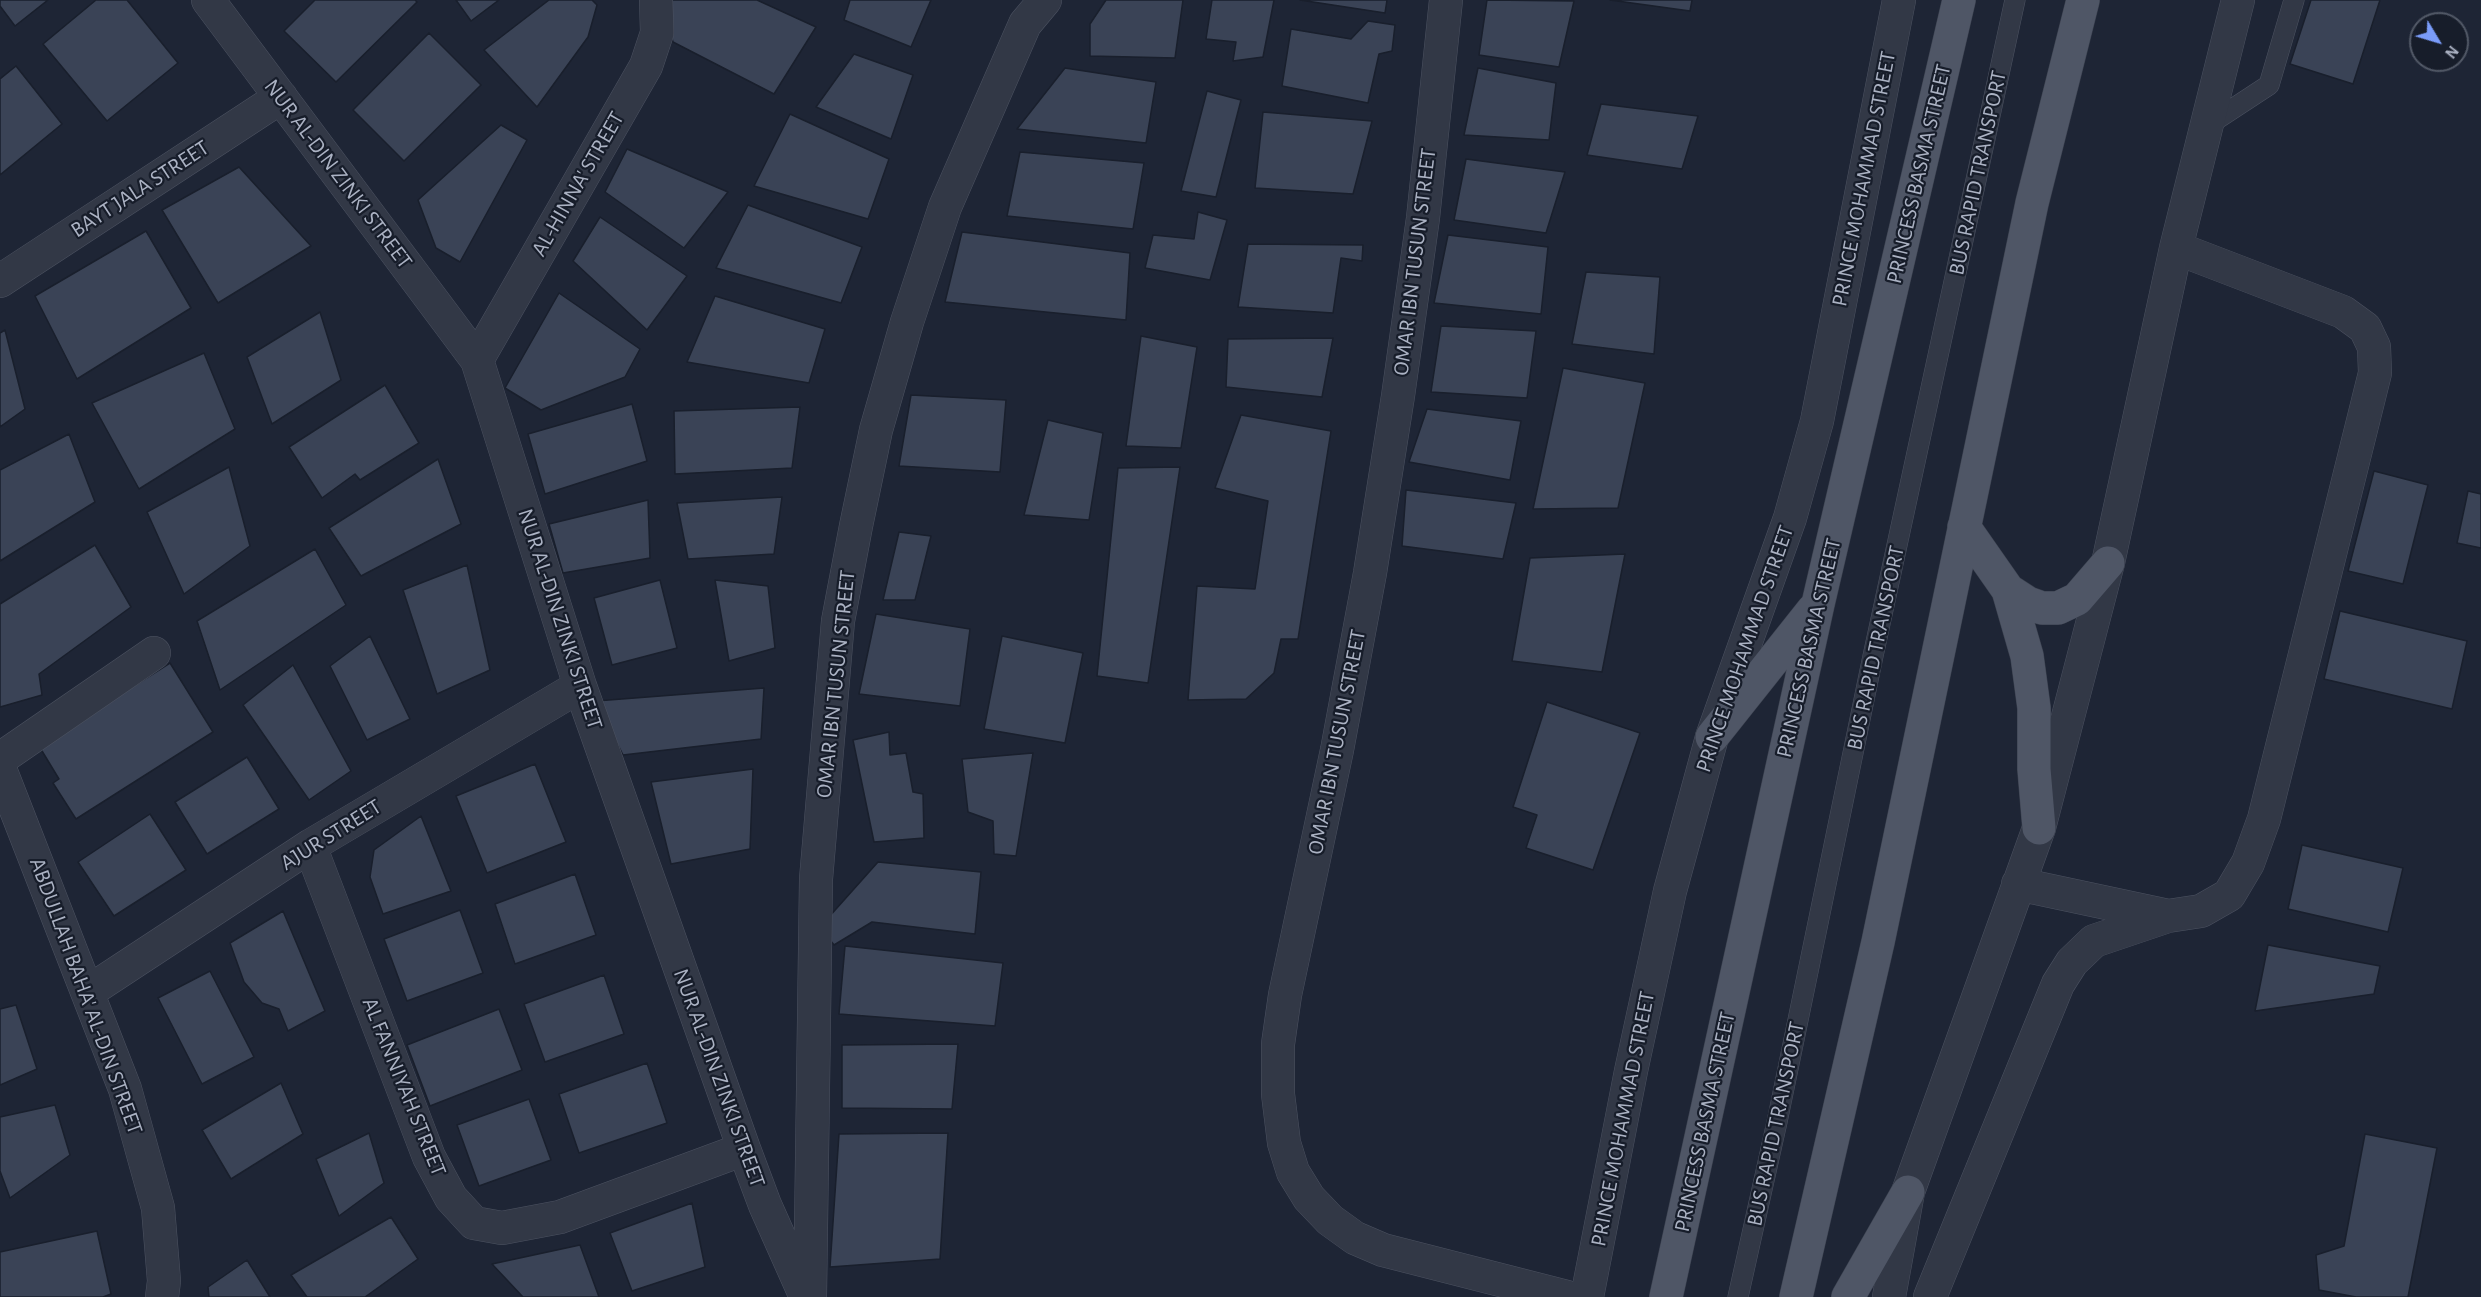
<!DOCTYPE html>
<html>
<head>
<meta charset="utf-8">
<style>
  body { margin:0 }
  #map { position:relative; width:2481px; height:1297px; overflow:hidden; background:#1e2535; font-family:"Alegreya Sans",sans-serif }
  canvas { display:block }
  .north { position:absolute; left:2409px; top:12px; width:60px; height:60px; box-sizing:border-box; background:#171d2a; border:2px solid #525967; border-radius:50%; rotate:128deg; font-size:16px; font-weight:700; line-height:24px; text-align:center; color:#abb2c3 }
  .north::after { content:''; display:block; margin:auto; width:21px; height:27px; background:#7a9cfa; clip-path:polygon(50% 0,100% 100%,50% 72%,0 100%) }
</style>
</head>
<body>
<div id="map">
<canvas width="2481" height="1297"></canvas>
<div class="north">N</div>
</div>
<script>
const context = document.querySelector('canvas').getContext('2d');
context.lineJoin = 'round';
function paint(path, color) { context.fillStyle = color; context.fill(path, 'evenodd'); }
const toPath = rows => new Path2D(rows.map(r => 'M' + r).join(''));
function strokePath(path, color, width, dash) { context.strokeStyle = color; context.lineWidth = width; context.lineCap = dash ? 'butt' : 'round'; context.setLineDash(dash || []); context.stroke(path); }
function write(font, color, halo, rows, align = 'center') {
  context.font = font + ' "Alegreya Sans",sans-serif'; context.lineWidth = 4.5; context.setLineDash([]); context.textBaseline = 'middle'; context.strokeStyle = halo; context.fillStyle = color; for (const [text, x, y, turn = 0] of rows) {
    context.save(); context.translate(x, y); context.rotate((+turn || 0) * Math.PI / 180); context.textAlign = isNaN(turn) ? turn : align; if (halo) context.strokeText(text, 0, 0); context.fillText(text, 0, 0); context.restore();
  }
}
const building = toPath([
  [0,0,48,0,15,26,0,6,0,0],
  [96,0,127,0,178,63,107,121,43,44,96,0],
  [315,0,415,0,417,2,336,82,284,31,315,0],
  [456,0,499,0,471,21,456,0],
  [549,0,592,0,597,5,588,37,537,107,484,50,549,0],
  [662,0,757,0,816,27,774,94,673,42,662,0],
  [850,0,931,0,911,47,844,20,850,0],
  [1106,0,1183,0,1175,58,1090,56,1090,24,1106,0],
  [1212,0,1274,0,1263,57,1233,61,1236,42,1206,39,1212,0],
  [1300,0,1387,0,1385,13,1300,0],
  [1487,0,1574,1,1559,67,1479,55,1487,0],
  [1610,0,1692,0,1690,11,1610,0],
  [2311,0,2380,0,2353,84,2290,64,2311,0],
  [1368,21,1395,25,1392,51,1379,54,1368,103,1282,86,1291,29,1351,39,1368,21],
  [429,33,481,85,404,161,353,110,429,33],
  [854,54,913,75,891,139,816,107,854,54],
  [16,66,62,124,0,175,0,79,16,66],
  [1065,68,1156,82,1146,143,1017,129,1065,68],
  [1478,68,1556,83,1549,140,1464,135,1478,68],
  [1207,91,1241,100,1216,197,1181,191,1207,91],
  [1601,104,1698,116,1682,169,1587,155,1601,104],
  [1263,112,1372,121,1353,194,1255,188,1263,112],
  [790,114,889,159,868,219,754,186,790,114],
  [501,125,527,140,460,262,436,248,418,200,501,125],
  [627,149,728,192,684,248,605,192,627,149],
  [1020,152,1144,163,1133,229,1007,216,1020,152],
  [1466,159,1565,172,1546,233,1454,220,1466,159],
  [239,167,311,246,218,303,162,210,239,167],
  [748,205,862,247,841,303,716,268,748,205],
  [1198,212,1227,220,1210,280,1145,268,1153,235,1194,239,1198,212],
  [600,217,687,276,647,330,573,261,600,217],
  [146,231,191,308,77,379,35,296,146,231],
  [962,232,1130,253,1126,320,945,302,962,232],
  [1448,235,1548,247,1541,314,1434,303,1448,235],
  [1248,244,1363,245,1362,261,1341,258,1333,313,1238,307,1248,244],
  [1586,272,1660,277,1654,354,1572,344,1586,272],
  [559,293,640,349,625,377,541,410,505,388,559,293],
  [715,296,825,329,809,383,687,362,715,296],
  [320,312,341,380,272,424,247,357,320,312],
  [1441,326,1536,331,1527,398,1431,392,1441,326],
  [5,330,25,409,0,427,0,333,5,330],
  [1141,336,1197,347,1181,448,1126,446,1141,336],
  [1333,338,1322,397,1226,387,1228,339,1333,338],
  [204,353,235,429,139,489,92,403,204,353],
  [1563,368,1645,383,1618,508,1533,509,1563,368],
  [385,385,419,443,360,480,355,474,322,498,289,447,385,385],
  [911,395,1006,400,1000,472,899,466,911,395],
  [632,404,647,461,545,494,528,434,632,404],
  [800,407,792,468,675,474,674,411,800,407],
  [1427,409,1521,421,1510,480,1409,462,1427,409],
  [1241,415,1331,431,1298,639,1281,639,1274,673,1246,699,1188,700,1197,586,1255,589,1268,501,1215,488,1241,415],
  [1048,420,1103,433,1089,520,1024,515,1048,420],
  [69,434,95,502,0,561,0,470,69,434],
  [438,459,461,524,361,576,329,528,438,459],
  [229,467,250,546,184,594,147,512,229,467],
  [1180,467,1148,683,1097,676,1118,468,1180,467],
  [2374,471,2428,485,2403,584,2348,571,2374,471],
  [1406,490,1516,503,1503,559,1402,546,1406,490],
  [2468,491,2481,494,2481,548,2457,543,2468,491],
  [782,497,774,554,688,559,677,503,782,497],
  [648,500,650,558,563,573,549,524,648,500],
  [899,532,931,536,915,600,883,600,899,532],
  [95,545,131,607,39,674,42,695,0,707,0,604,95,545],
  [315,549,346,605,220,690,197,621,315,549],
  [1625,554,1602,672,1512,661,1530,558,1625,554],
  [467,565,490,670,437,694,403,590,467,565],
  [660,580,677,648,612,665,594,598,660,580],
  [715,580,768,586,775,648,729,661,715,580],
  [2340,611,2467,641,2452,709,2324,679,2340,611],
  [876,614,970,629,960,706,859,694,876,614],
  [370,636,410,719,367,740,330,666,370,636],
  [1002,636,1083,653,1065,743,984,729,1002,636],
  [170,663,213,732,76,819,53,783,59,779,39,746,170,663],
  [293,665,351,771,309,800,243,705,293,665],
  [764,688,761,739,623,755,596,701,764,688],
  [1547,702,1640,733,1593,870,1526,848,1537,815,1513,807,1547,702],
  [889,732,890,755,906,753,913,792,923,794,924,838,874,842,853,740,889,732],
  [1033,753,1016,856,994,854,993,821,968,812,962,759,1033,753],
  [247,757,279,809,207,854,175,802,247,757],
  [535,764,566,842,487,873,456,796,535,764],
  [753,769,750,849,671,864,651,782,753,769],
  [150,814,186,870,114,916,78,862,150,814],
  [421,816,451,891,383,914,370,877,374,850,421,816],
  [2302,845,2403,868,2388,932,2288,909,2302,845],
  [878,862,981,872,975,934,872,922,834,945,820,927,878,862],
  [575,874,596,935,515,964,495,904,575,874],
  [460,910,483,973,407,1001,384,939,460,910],
  [283,911,325,1011,288,1031,279,1009,262,1003,244,982,230,943,283,911],
  [2268,945,2380,966,2374,994,2255,1011,2268,945],
  [845,946,1003,963,995,1026,839,1014,845,946],
  [210,971,254,1057,202,1084,158,998,210,971],
  [604,975,624,1034,545,1062,524,1004,604,975],
  [16,1005,37,1069,0,1085,0,1009,16,1005],
  [499,1009,522,1070,430,1106,407,1045,499,1009],
  [958,1044,952,1109,842,1108,842,1045,958,1044],
  [647,1063,667,1123,579,1153,559,1094,647,1063],
  [281,1083,303,1134,231,1179,202,1130,281,1083],
  [529,1099,551,1160,479,1186,457,1125,529,1099],
  [55,1105,70,1155,10,1198,0,1171,0,1117,55,1105],
  [369,1133,384,1183,339,1216,316,1159,369,1133],
  [948,1133,940,1259,830,1267,839,1134,948,1133],
  [2365,1134,2437,1148,2408,1297,2356,1297,2319,1290,2316,1255,2344,1246,2365,1134],
  [692,1203,705,1267,632,1291,610,1233,692,1203],
  [391,1217,418,1259,365,1297,307,1297,291,1275,391,1217],
  [97,1231,111,1294,103,1297,0,1297,0,1252,97,1231],
  [580,1245,599,1297,523,1297,492,1264,580,1245],
  [247,1260,270,1297,209,1297,208,1287,247,1260]
]);
paint(building, '#3a4356');
strokePath(building, '#191f2c', 1.5);
const service = toPath([
  [2208,125,2269,85,2294,0],
  [1738,1297,1777,1122,1873,656,2015,0]
]);
const minor = toPath([
  [208,0,477,360,580,686,744,1149,765,1205,806,1297],
  [1446,0,1423,218,1398,396,1370,573,1337,750,1285,995,1278,1044,1278,1094,1284,1143,1293,1172,1309,1198,1330,1220,1355,1238,1383,1250,1567,1297],
  [0,281,281,97],
  [477,360,646,66,657,33,656,0],
  [0,759,154,653],
  [0,769,125,1089,158,1208,164,1281,162,1297],
  [310,846,429,1157,451,1198,474,1223,502,1228,560,1217,744,1149],
  [2018,884,2168,916,2201,911,2229,895,2248,863,2264,819,2375,373,2374,347,2365,328,2343,312,2176,248],
  [88,992,310,846,580,686],
  [810,1297,816,879,838,621,856,526,876,430,907,322,945,207,1025,24,1045,0],
  [1587,1297,1631,1071,1670,891,1712,737,1790,518,1817,421,1899,0],
  [1889,1297,1908,1192,2039,828,2108,563,2176,248,2238,0],
  [1930,1297,2058,984,2072,962,2094,941,2168,916]
]);
const primary = toPath([
  [1964,527,2008,590,2027,656,2034,708,2034,769,2039,828],
  [2008,590,2028,603,2042,608,2058,608,2077,599,2108,563],
  [1712,737,1813,610],
  [1666,1297,1818,604,1959,0],
  [1796,1297,1878,942,2032,203,2083,0],
  [1848,1297,1908,1192]
]);
strokePath(service, '#4c5261', 21);
strokePath(minor, '#4c5261', 34);
strokePath(primary, '#3b414f', 34);
strokePath(service, '#323846', 20);
strokePath(minor, '#323846', 33);
strokePath(primary, '#4f5666', 33);
write('22px', '#abb2c3', '#171d2a', [
  ["BUS RAPID TRANSPORT",1978,173,-78],
  ["NUR AL-DIN ZINKI STREET",338,174,53],
  ["PRINCESS BASMA STREET",1919,174,-77],
  ["PRINCE MOHAMMAD STREET",1864,179,-79],
  ["AL-HINNA' STREET",578,184,-60],
  ["BAYT JALA STREET",140,189,-33],
  ["OMAR IBN TUSUN STREET",1415,262,-83],
  ["NUR AL-DIN ZINKI STREET",560,619,72],
  ["PRINCESS BASMA STREET",1809,648,-77],
  ["BUS RAPID TRANSPORT",1876,648,-78],
  ["PRINCE MOHAMMAD STREET",1745,649,-71],
  ["OMAR IBN TUSUN STREET",836,684,-84],
  ["OMAR IBN TUSUN STREET",1337,742,-79],
  ["AJUR STREET",331,835,-32],
  ["ABDULLAH BAHA' AL-DIN STREET",86,996,70],
  ["NUR AL-DIN ZINKI STREET",719,1078,70],
  ["AL FANNIYAH STREET",404,1087,68],
  ["PRINCE MOHAMMAD STREET",1623,1119,-79],
  ["PRINCESS BASMA STREET",1705,1122,-78],
  ["BUS RAPID TRANSPORT",1776,1124,-78]
]);
</script>
</body>
</html>
